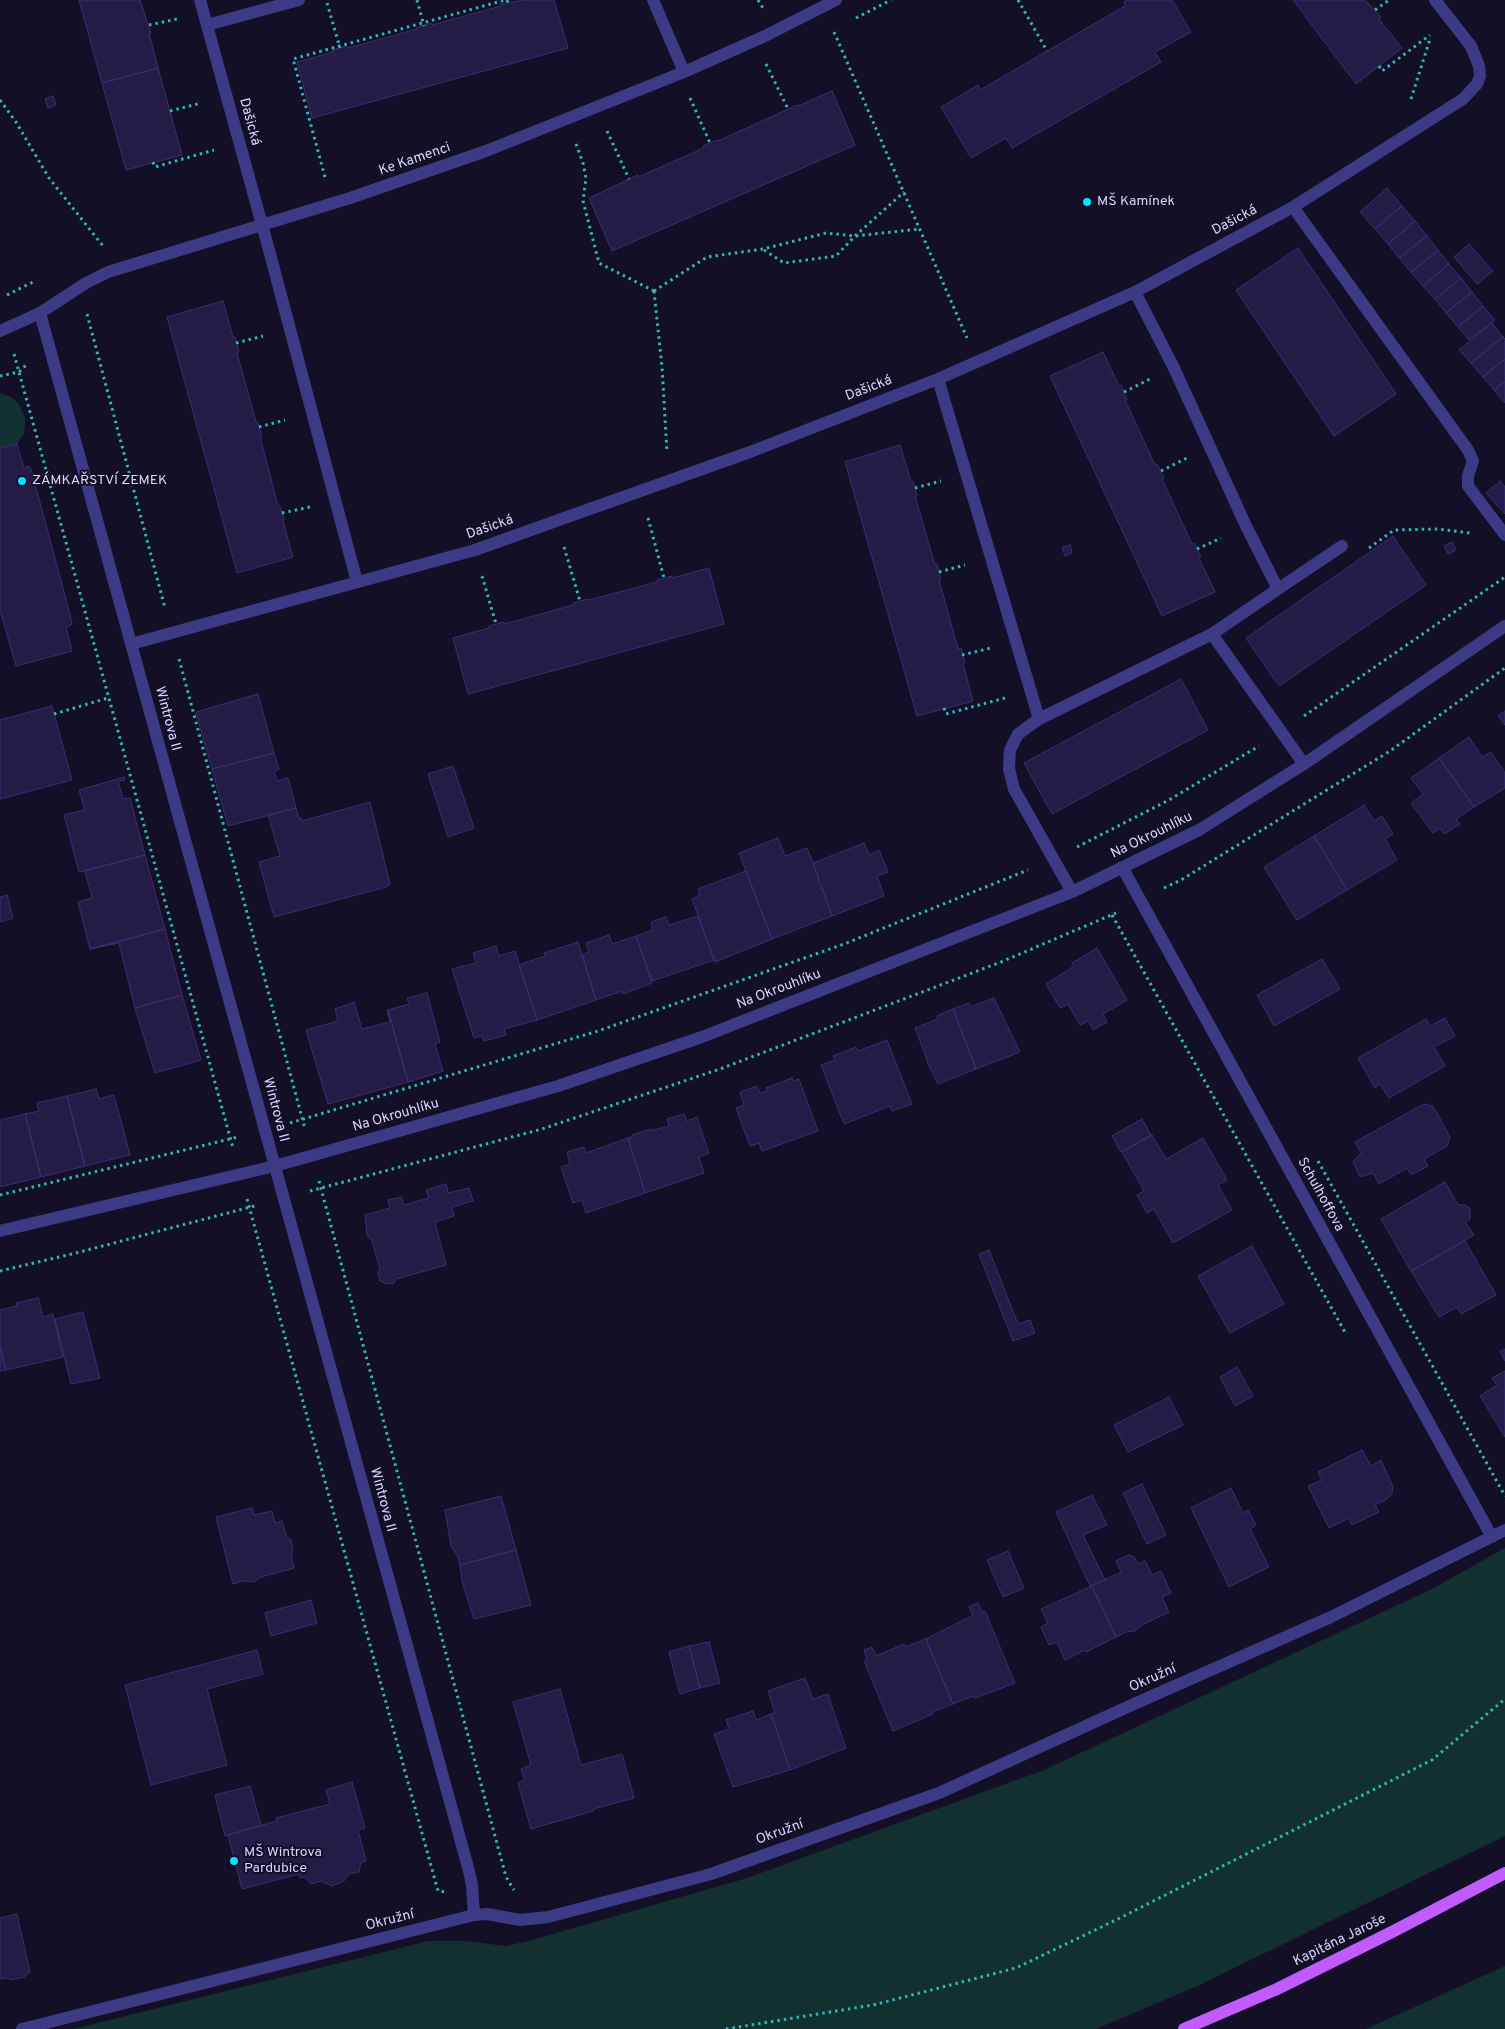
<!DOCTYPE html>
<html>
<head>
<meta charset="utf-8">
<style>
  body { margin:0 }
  canvas { display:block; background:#130f26 }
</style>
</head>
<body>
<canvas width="1505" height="2029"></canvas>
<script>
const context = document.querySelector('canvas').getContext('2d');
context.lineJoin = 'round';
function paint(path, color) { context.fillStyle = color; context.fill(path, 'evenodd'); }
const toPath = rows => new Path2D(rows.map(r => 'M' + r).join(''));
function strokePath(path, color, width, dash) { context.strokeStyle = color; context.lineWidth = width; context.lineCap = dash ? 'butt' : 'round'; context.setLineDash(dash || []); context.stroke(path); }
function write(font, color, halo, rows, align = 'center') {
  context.font = font + ' Overpass,sans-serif'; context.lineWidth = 4; context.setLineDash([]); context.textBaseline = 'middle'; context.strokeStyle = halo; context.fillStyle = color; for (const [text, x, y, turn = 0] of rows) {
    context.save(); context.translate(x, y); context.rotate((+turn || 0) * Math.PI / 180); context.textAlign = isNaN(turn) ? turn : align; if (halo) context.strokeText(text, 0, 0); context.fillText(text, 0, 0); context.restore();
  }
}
paint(toPath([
  [0,393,11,397,18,403,25,417,25,425,24,434,17,444,0,448],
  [1505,1548,1505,1836,1195,1987,1096,2029,73,2029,428,1941,464,1941,506,1946,532,1940,747,1878,1044,1770,1432,1589],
  [1505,1966,1505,2029,1366,2029]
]), '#12302f');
const building = toPath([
  [79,0,140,0,151,33,149,33,158,68,102,83,79,0],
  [524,0,554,0,568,48,312,118,297,62,333,52,333,50,347,46,348,48,417,29,416,28,431,23,432,25,501,6,500,4,524,0],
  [1127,0,1172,0,1191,32,1155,52,1161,62,1012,148,1006,138,971,158,941,107,978,85,980,90,1125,6,1124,2,1127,0],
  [1293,0,1365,0,1381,17,1379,19,1402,48,1356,84,1293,0],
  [158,68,182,155,126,170,102,83,158,68],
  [832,91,855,145,612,251,589,198,638,175,638,177,704,148,703,146,717,140,718,141,797,105,798,106,832,91],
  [53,96,56,105,48,108,45,99,53,96],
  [1387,188,1402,206,1375,229,1360,212,1387,188],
  [1402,206,1415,221,1388,244,1375,229,1402,206],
  [1415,221,1427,236,1399,258,1388,244,1415,221],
  [1427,236,1438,250,1411,272,1399,258,1427,236],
  [1469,244,1493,271,1477,284,1454,257,1469,244],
  [1298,248,1396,394,1334,436,1236,290,1298,248],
  [1438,250,1449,264,1423,286,1411,272,1438,250],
  [1449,264,1461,278,1435,299,1423,286,1449,264],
  [1461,278,1472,292,1446,313,1435,299,1461,278],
  [1472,292,1483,306,1458,327,1446,313,1472,292],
  [223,301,233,337,235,337,239,352,237,353,256,422,257,421,262,436,260,437,278,506,280,506,284,520,283,521,293,557,237,573,167,317,223,301],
  [1483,306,1495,320,1469,340,1458,327,1483,306],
  [1492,323,1503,337,1471,363,1459,350,1492,323],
  [1503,337,1505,339,1505,359,1483,377,1471,363,1503,337],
  [1103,352,1119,386,1121,385,1127,400,1125,400,1155,465,1157,464,1164,478,1162,479,1192,544,1194,543,1201,557,1199,558,1215,592,1162,616,1050,376,1103,352],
  [1505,359,1505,382,1494,390,1483,377,1505,359],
  [1505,382,1505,403,1494,390,1505,382],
  [17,444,24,468,29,466,31,469,72,622,71,625,66,627,72,651,16,666,0,610,0,448,17,444],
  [900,445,911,481,913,481,917,496,915,496,935,565,937,564,941,580,939,580,958,649,961,648,965,663,963,664,973,701,917,716,845,462,900,445],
  [1500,481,1505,487,1505,514,1486,493,1500,481],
  [1393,536,1426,585,1279,686,1246,638,1393,536],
  [1452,542,1456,550,1448,554,1444,546,1452,542],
  [1070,545,1072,553,1065,556,1062,547,1070,545],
  [709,568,724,624,468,694,453,638,489,628,489,626,504,622,505,624,573,605,573,603,588,599,589,600,657,582,657,580,672,576,672,578,709,568],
  [1181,679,1208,730,1052,814,1024,763,1181,679],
  [258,694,274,753,212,769,196,712,258,694],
  [52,706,72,780,0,799,0,720,52,706],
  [1505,711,1505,725,1498,716,1505,711],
  [1469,737,1482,757,1491,752,1505,773,1505,788,1474,807,1439,758,1469,737],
  [274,753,279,769,274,771,277,781,288,778,296,808,228,826,212,769,274,753],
  [1439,758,1474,807,1456,819,1460,824,1444,834,1440,828,1433,833,1411,803,1423,794,1411,778,1439,758],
  [453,766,474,828,448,837,428,774,453,766],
  [124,777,125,780,118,781,123,799,130,798,145,855,79,872,64,815,85,810,79,790,124,777],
  [370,802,390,884,386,887,274,917,259,862,280,856,268,815,296,808,299,819,301,818,302,821,370,802],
  [1364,805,1374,821,1382,816,1393,834,1385,839,1397,860,1347,890,1314,836,1364,805],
  [1314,836,1347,890,1297,920,1264,867,1314,836],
  [778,838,785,856,807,848,819,878,817,879,819,886,821,885,832,916,772,939,739,853,778,838],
  [864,843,869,855,879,850,888,872,877,876,884,896,832,916,813,863,864,843],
  [145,855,165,929,90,949,78,902,92,898,85,871,145,855],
  [746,871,772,939,715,962,692,899,700,895,698,889,746,871],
  [7,895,13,918,0,922,0,897,7,895],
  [698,916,714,960,652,981,636,936,653,930,651,922,666,917,669,925,698,916],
  [165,929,182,995,135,1008,119,943,90,949,165,929],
  [609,935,612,944,636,936,652,983,623,994,622,991,596,1000,582,955,589,952,586,943,609,935],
  [578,942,596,1000,537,1020,519,965,545,956,544,953,578,942],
  [496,946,499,956,515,951,537,1020,504,1029,506,1035,484,1041,482,1036,474,1038,452,969,476,963,473,953,496,946],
  [1097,948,1127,1000,1103,1014,1107,1022,1093,1030,1088,1021,1080,1025,1068,1004,1060,1008,1046,984,1074,966,1072,963,1097,948],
  [1322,959,1340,989,1274,1026,1257,995,1322,959],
  [427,993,440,1042,435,1044,443,1071,408,1082,388,1010,409,1004,407,998,427,993],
  [182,995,201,1060,155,1073,135,1008,182,995],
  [994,998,1020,1052,976,1069,953,1009,969,1003,970,1007,994,998],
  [354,1002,362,1029,390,1022,387,1010,388,1010,408,1082,328,1104,306,1030,338,1021,335,1009,354,1002],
  [953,1009,976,1069,938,1084,927,1062,928,1062,915,1028,938,1019,937,1016,953,1009],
  [1445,1018,1455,1036,1434,1047,1445,1066,1389,1098,1380,1084,1375,1088,1358,1058,1426,1019,1430,1026,1445,1018],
  [887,1040,912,1104,892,1111,890,1106,844,1124,821,1065,835,1060,833,1056,856,1047,858,1051,887,1040],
  [792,1078,793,1081,799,1079,818,1131,762,1151,759,1143,750,1146,736,1108,744,1105,740,1092,757,1086,760,1093,767,1091,766,1088,792,1078],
  [96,1089,99,1099,114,1095,130,1155,85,1166,67,1096,96,1089],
  [67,1096,85,1166,41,1177,25,1114,39,1111,37,1103,67,1096],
  [1424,1104,1433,1106,1450,1137,1447,1146,1424,1159,1428,1166,1411,1175,1407,1168,1379,1184,1373,1173,1360,1177,1353,1162,1361,1153,1355,1142,1424,1104],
  [25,1114,41,1177,0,1187,0,1123,2,1123,1,1120,25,1114],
  [684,1114,687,1121,697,1117,709,1153,699,1157,704,1173,645,1193,628,1138,632,1137,632,1135,651,1129,651,1131,669,1126,667,1119,684,1114],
  [1142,1119,1151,1135,1121,1152,1112,1136,1142,1119],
  [1152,1135,1166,1159,1203,1138,1227,1180,1218,1185,1232,1210,1173,1243,1154,1209,1147,1213,1137,1195,1144,1191,1122,1152,1152,1135],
  [628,1138,645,1193,586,1213,582,1200,573,1203,561,1167,570,1164,567,1152,584,1147,586,1153,628,1138],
  [1445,1182,1458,1205,1465,1205,1470,1208,1470,1219,1465,1222,1474,1235,1411,1271,1381,1219,1445,1182],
  [446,1184,448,1193,469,1188,473,1201,452,1207,454,1216,435,1222,446,1265,396,1279,394,1283,387,1284,380,1281,378,1273,380,1269,372,1241,367,1235,365,1215,390,1208,388,1200,401,1197,404,1205,429,1198,426,1190,446,1184],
  [1465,1241,1496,1295,1461,1314,1457,1307,1439,1317,1411,1271,1465,1241],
  [1252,1246,1284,1304,1230,1333,1198,1276,1252,1246],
  [989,1250,1018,1324,1030,1320,1035,1333,1013,1341,979,1254,989,1250],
  [38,1298,43,1317,53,1314,63,1357,6,1370,0,1347,0,1310,17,1306,16,1303,38,1298],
  [83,1312,100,1378,71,1384,55,1319,83,1312],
  [0,1347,6,1370,0,1371,0,1347],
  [1505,1349,1505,1361,1500,1351,1505,1349],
  [1237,1367,1253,1396,1235,1406,1220,1377,1237,1367],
  [1505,1371,1505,1437,1480,1396,1497,1385,1492,1378,1505,1371],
  [1169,1397,1183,1425,1128,1452,1114,1425,1169,1397],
  [1362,1450,1371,1466,1381,1460,1393,1487,1392,1494,1387,1499,1375,1505,1379,1512,1352,1525,1349,1518,1329,1528,1308,1486,1322,1480,1318,1472,1362,1450],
  [1142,1484,1166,1535,1147,1544,1123,1493,1142,1484],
  [1231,1488,1243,1513,1248,1510,1256,1525,1250,1529,1269,1567,1229,1587,1191,1508,1231,1488],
  [1092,1495,1107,1525,1083,1535,1105,1580,1090,1586,1056,1512,1092,1495],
  [501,1496,516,1550,460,1565,458,1557,451,1546,445,1510,501,1496],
  [252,1508,254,1515,272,1511,275,1523,282,1521,286,1535,291,1540,293,1547,291,1554,294,1568,261,1577,253,1582,243,1581,233,1584,216,1517,252,1508],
  [516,1550,531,1605,474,1619,462,1581,460,1565,516,1550],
  [1008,1551,1024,1588,1003,1597,987,1560,1008,1551],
  [1129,1555,1134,1557,1138,1564,1145,1561,1152,1575,1161,1571,1171,1593,1162,1597,1169,1612,1142,1625,1135,1631,1126,1632,1116,1637,1092,1586,1121,1572,1116,1561,1129,1555],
  [1092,1586,1116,1637,1086,1652,1085,1650,1065,1660,1057,1642,1049,1645,1041,1627,1048,1623,1041,1609,1092,1586],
  [311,1600,317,1623,271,1636,265,1613,311,1600],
  [978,1603,982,1612,985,1611,1015,1683,975,1698,974,1696,953,1704,926,1639,973,1615,969,1607,978,1603],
  [926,1639,953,1704,932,1712,933,1714,893,1731,864,1661,867,1659,864,1650,872,1647,876,1656,904,1644,905,1647,926,1639],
  [709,1642,720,1683,700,1688,689,1646,709,1642],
  [689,1646,700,1688,680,1694,669,1652,689,1646],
  [257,1650,263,1674,207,1689,227,1765,151,1785,125,1685,257,1650],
  [805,1678,813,1699,828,1694,846,1748,790,1770,771,1714,775,1713,768,1691,805,1678],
  [560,1689,581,1765,622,1754,634,1798,593,1809,593,1811,531,1829,518,1783,525,1780,521,1769,531,1765,513,1702,560,1689],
  [753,1711,756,1720,771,1714,790,1770,733,1787,714,1734,729,1729,726,1720,753,1711],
  [352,1782,365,1828,358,1830,366,1861,361,1862,359,1872,349,1874,344,1881,332,1886,321,1881,311,1884,305,1877,300,1878,299,1874,242,1889,228,1835,277,1821,276,1818,330,1804,326,1790,352,1782],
  [250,1786,261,1825,225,1836,215,1795,250,1786],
  [17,1914,30,1972,24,1977,11,1980,7,1978,0,1979,0,1918,17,1914]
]);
paint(building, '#241b47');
strokePath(building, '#3b2d73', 1);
strokePath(toPath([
  [417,0,424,26],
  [507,0,508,3],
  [758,0,763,8],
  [1018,0,1047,51],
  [327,3,340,48],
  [1375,10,1389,0],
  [856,18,891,0],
  [149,25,177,19],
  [834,32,967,338],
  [766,64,788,109],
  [1379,66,1382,71,1430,35],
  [690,98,710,143],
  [1411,99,1430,39],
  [0,100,16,122,49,178,103,246],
  [170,111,201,103],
  [607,131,629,179],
  [576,144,583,163,586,178,583,201,599,263,654,291],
  [153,162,155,167,214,150],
  [325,177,293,59,505,0],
  [764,250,784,263,836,256,855,236,904,192],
  [654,291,707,257,763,249,826,233,855,236,920,229],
  [654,291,662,367,667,452],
  [7,295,35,281],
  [87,314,165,608],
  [236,343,263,336],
  [14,354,233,1148],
  [0,376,19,372,26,365],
  [1124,392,1150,379],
  [259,427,285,420],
  [1161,471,1187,458],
  [915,488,941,481],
  [282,513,310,507],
  [648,518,664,578],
  [564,547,580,601],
  [1369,548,1394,530,1438,529,1470,533],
  [1197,549,1221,538],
  [939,572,965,565],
  [482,576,496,624],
  [962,655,991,648],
  [179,659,305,1129],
  [944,708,946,714,1005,698],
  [54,714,108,698],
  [1304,716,1505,577],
  [1077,847,1169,800,1259,746],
  [1164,888,1181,880,1390,751,1505,668],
  [1112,915,1346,1334],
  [290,1123,598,1031,844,944,1028,870],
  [1318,1161,1505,1496],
  [319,1181,506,1877,514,1890],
  [310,1191,542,1129,720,1069,1001,962,1116,913],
  [0,1195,238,1137],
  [247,1199,438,1891,446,1892],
  [0,1271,76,1253,258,1205],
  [726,2029,873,2005,1016,1968,1118,1919,1432,1760,1505,1699]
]), '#2fb8b0', 3, [2.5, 4]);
strokePath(toPath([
  [1293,207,1468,450,1473,461,1468,476,1468,486,1505,535]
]), '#3d3a85', 12);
strokePath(toPath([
  [200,0,269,250,357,582],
  [653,0,684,72],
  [207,25,299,0],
  [40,313,469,1871,472,1885,474,1915],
  [0,331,40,313,86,283,108,272,350,198,486,151,684,72,765,36,836,0],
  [938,379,1039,719,1212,634,1278,589,1246,526,1174,368,1135,292],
  [1278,589,1342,546],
  [1212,634,1304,764],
  [131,644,475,550,556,521,750,452,938,379,1135,292,1293,207,1463,99,1477,84,1480,76,1479,66,1471,46,1435,0],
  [1039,719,1018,734,1010,750,1009,769,1014,789,1072,892],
  [1122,867,1492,1537],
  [0,1231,275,1166,558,1086,702,1037,1072,892,1199,830,1304,764,1505,626],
  [22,2029,474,1915,487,1914,520,1920,548,1917,711,1874,939,1793,1134,1704,1331,1617,1505,1530]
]), '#3d3a85', 12);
strokePath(toPath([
  [1184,2029,1277,1989,1392,1932,1505,1873]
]), '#c25bff', 12);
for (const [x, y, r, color] of [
  [1087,202,5,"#00e5ff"],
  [22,481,5,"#00e5ff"],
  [234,1861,5,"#00e5ff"]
]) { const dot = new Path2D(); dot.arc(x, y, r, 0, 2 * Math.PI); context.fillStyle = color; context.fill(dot); strokePath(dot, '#130f26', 2); }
write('14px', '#d9d4ff', '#130f26', [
  ["Dašická",249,122,75],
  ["Ke Kamenci",415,160,-19],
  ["Dašická",1235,221,-28],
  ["Dašická",869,389,-21],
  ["Dašická",490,528,-19],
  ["Wintrova II",167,719,75],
  ["Na Okrouhlíku",1152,836,-26],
  ["Na Okrouhlíku",779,990,-21],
  ["Wintrova II",275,1110,75],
  ["Na Okrouhlíku",396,1116,-16],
  ["Schulhoffova",1320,1195,61],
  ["Wintrova II",382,1500,75],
  ["Okružní",1153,1679,-24],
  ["Okružní",780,1833,-20],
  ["Okružní",390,1921,-14],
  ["Kapitána Jaroše",1340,1941,-26]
]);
write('14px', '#d9d4ff', '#130f26', [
  ["MŠ Kamínek",1097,202],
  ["ZÁMKAŘSTVÍ ZEMEK",32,481],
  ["MŠ Wintrova",244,1853],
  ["Pardubice",244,1869]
], 'left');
</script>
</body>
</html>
